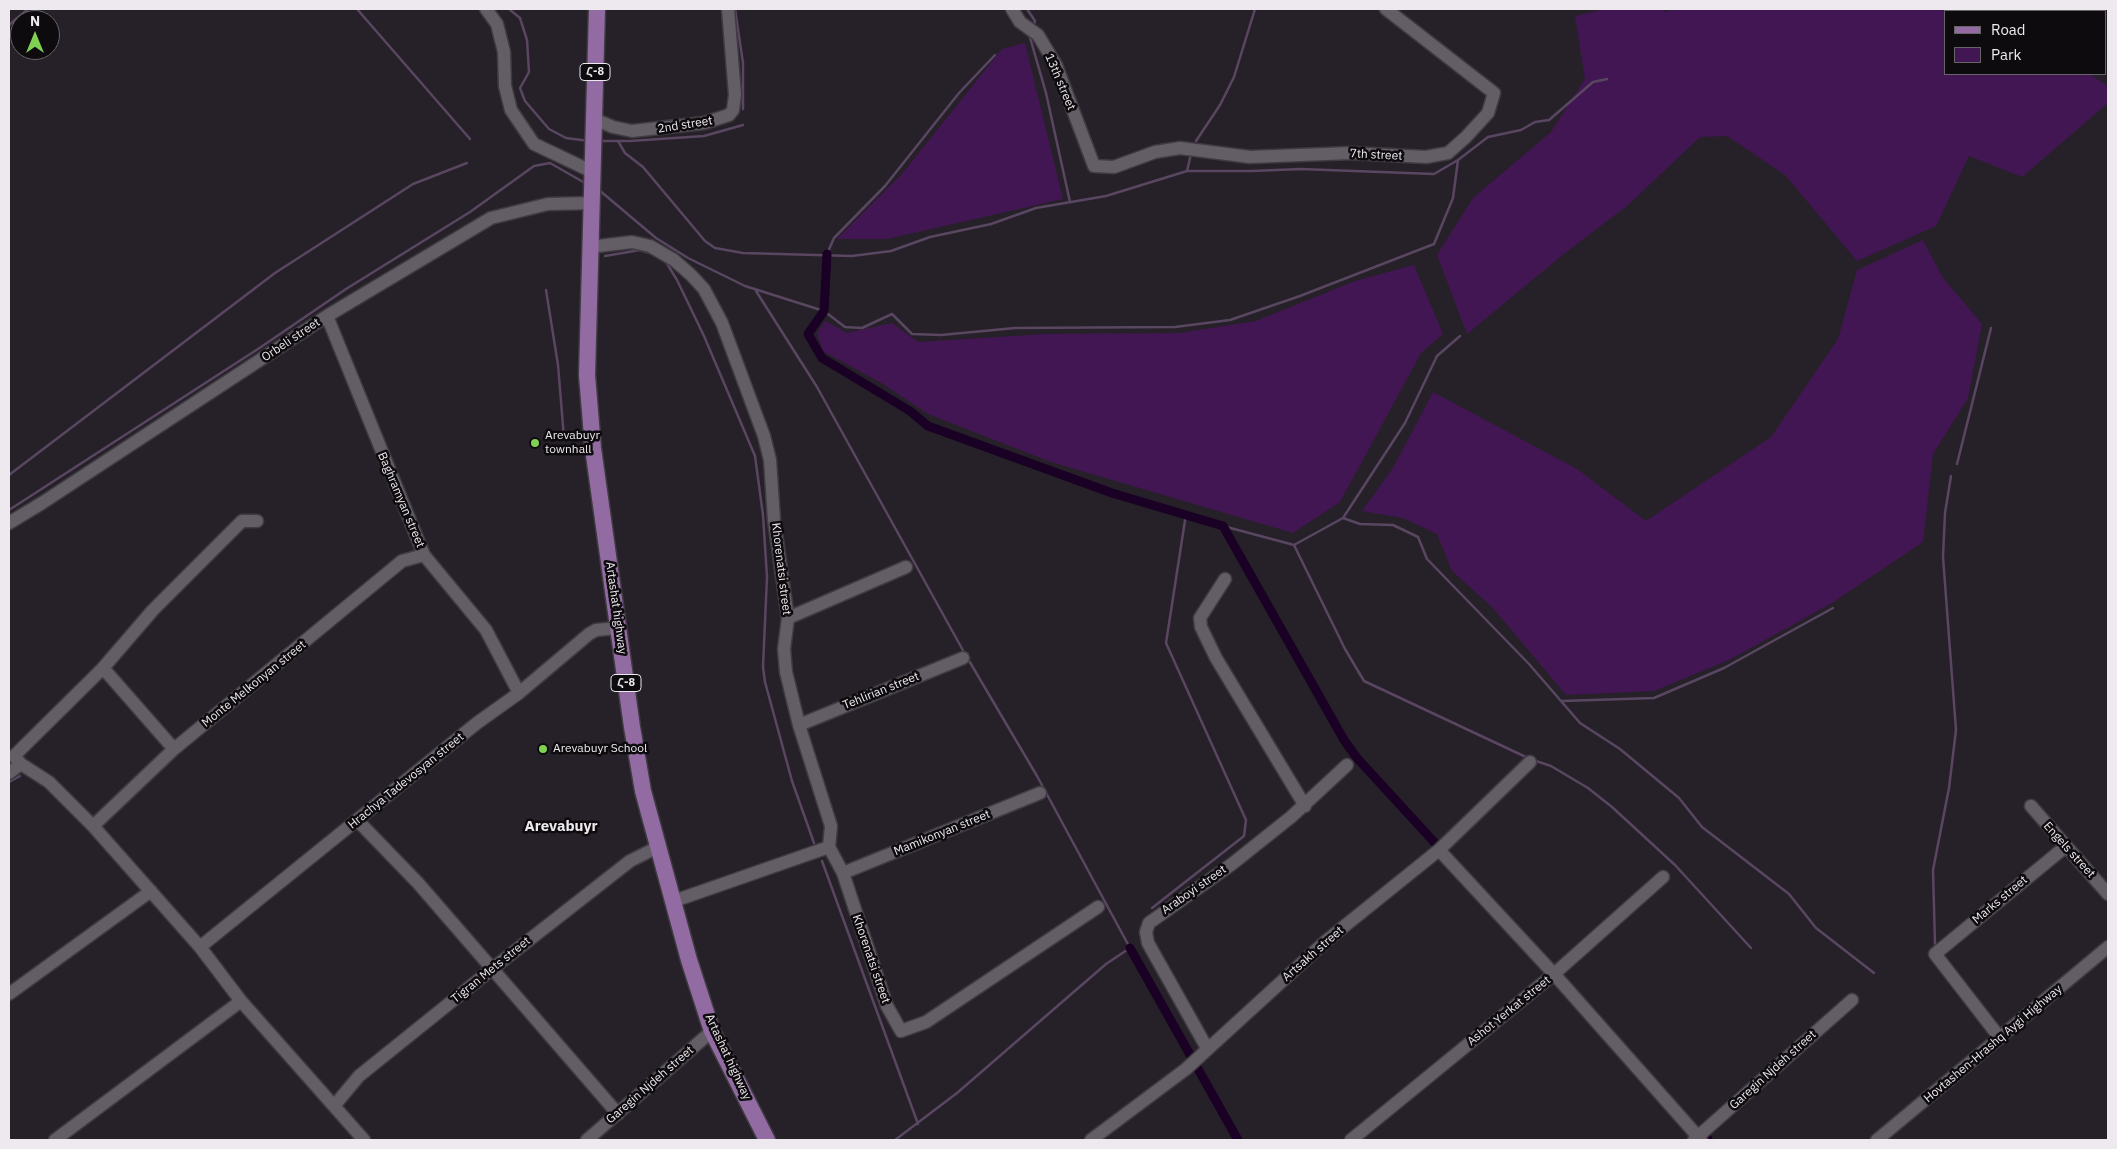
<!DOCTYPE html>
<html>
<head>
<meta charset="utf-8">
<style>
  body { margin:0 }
  #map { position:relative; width:2117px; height:1149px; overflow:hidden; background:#262128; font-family:"IBM Plex Sans",sans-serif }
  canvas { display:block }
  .frame { position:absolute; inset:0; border:10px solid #ede9ee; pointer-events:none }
  .legend { position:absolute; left:1944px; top:10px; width:162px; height:65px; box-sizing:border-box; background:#0e0b0f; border:1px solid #676468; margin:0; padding:6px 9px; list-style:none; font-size:15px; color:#ede9ee }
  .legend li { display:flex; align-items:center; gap:10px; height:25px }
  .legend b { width:25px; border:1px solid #676468 }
  .north { position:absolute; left:10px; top:10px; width:50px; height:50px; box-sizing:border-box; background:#0e0b0f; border:1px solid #676468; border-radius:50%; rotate:0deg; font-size:14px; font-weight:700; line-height:20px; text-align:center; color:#ede9ee }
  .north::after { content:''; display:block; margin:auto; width:18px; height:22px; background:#80d051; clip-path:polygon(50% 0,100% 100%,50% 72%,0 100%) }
</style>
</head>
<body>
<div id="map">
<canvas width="2117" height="1149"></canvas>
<div class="frame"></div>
<ul class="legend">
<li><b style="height:6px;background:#936ba3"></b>Road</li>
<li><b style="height:14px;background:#421652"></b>Park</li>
</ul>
<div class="north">N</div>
</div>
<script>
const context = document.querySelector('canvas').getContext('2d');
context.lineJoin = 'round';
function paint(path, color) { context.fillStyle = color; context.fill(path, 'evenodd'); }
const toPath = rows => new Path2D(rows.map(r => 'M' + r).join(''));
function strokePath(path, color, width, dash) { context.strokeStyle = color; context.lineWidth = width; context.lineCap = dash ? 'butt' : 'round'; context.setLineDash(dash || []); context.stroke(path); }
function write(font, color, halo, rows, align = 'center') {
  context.font = font + ' "IBM Plex Sans","Noto Sans Armenian",sans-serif'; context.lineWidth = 5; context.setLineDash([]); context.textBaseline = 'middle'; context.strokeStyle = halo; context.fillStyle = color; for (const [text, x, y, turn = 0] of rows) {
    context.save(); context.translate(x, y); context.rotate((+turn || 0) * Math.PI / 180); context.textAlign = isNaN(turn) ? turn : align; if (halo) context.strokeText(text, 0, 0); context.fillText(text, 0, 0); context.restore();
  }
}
paint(toPath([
  [1606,9,1657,9,1668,12,1669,9,2078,9,2076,11,1946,11,1946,74,2089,74,2108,86,2108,103,2022,177,1969,156,1936,226,1857,261,1785,175,1727,136,1700,137,1627,206,1565,253,1467,334,1437,255,1473,198,1551,132,1585,79,1575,16],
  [1025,43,1063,199,887,239,837,239,901,175,1002,49],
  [1923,240,1943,278,1982,324,1968,398,1933,454,1923,542,1832,603,1729,660,1654,691,1566,695,1492,607,1452,571,1437,534,1403,518,1362,511,1393,468,1433,392,1577,469,1646,521,1771,437,1838,339,1857,270],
  [1414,265,1443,334,1421,353,1340,502,1293,533,1051,462,928,414,883,384,823,351,817,333,825,321,847,333,892,323,918,342,1044,334,1179,333,1256,321,1355,281]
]), '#421652');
strokePath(toPath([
  [357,9,470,139],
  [509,9,520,18,527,40,529,72,520,88,525,101,549,129,566,138,589,141],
  [735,9,743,63,743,109],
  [1027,9,1035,21,1033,27],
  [9,25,28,9],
  [1029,34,1046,93,1070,202],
  [599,141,630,141,704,136,743,125],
  [618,141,625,153,643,167,705,241,715,248,743,253,852,256,891,251,930,237,991,224,1036,208,1106,196,1187,171,1252,171,1301,169,1434,174,1458,160,1488,137,1521,130,1535,122,1549,120,1593,82,1607,79],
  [1196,141,1220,105,1234,77,1255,9],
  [1187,171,1191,154],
  [599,190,656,238,688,258,745,286,824,311,845,327,862,328,892,314,912,334,941,335,1015,328,1175,327,1230,320,1300,296,1434,244,1453,198,1458,160],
  [827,254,834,238,885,186,959,93,995,55],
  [605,256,640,250,653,254],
  [666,262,677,280,704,336,755,456,763,515,767,577,763,667,765,682,792,781,814,843],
  [546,290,558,365,564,438],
  [756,291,817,387,965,654],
  [1957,464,1991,328],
  [9,475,275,273,413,184,467,163],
  [9,510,261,347,346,289,470,212,534,166,550,163,585,183],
  [1343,518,1405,423,1437,356,1460,336],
  [1223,526,1294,545,1345,649,1364,681,1528,758],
  [1294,545,1343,518,1360,524,1393,525,1418,537,1427,559,1529,664,1580,723,1620,749,1679,798,1702,827,1789,894,1816,928,1874,973],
  [1562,701,1654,698,1724,668,1833,608],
  [1533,760,1551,766,1588,788,1612,807,1675,865,1751,948],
  [9,782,20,776],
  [822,861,918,1124],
  [1152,908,1244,836,1246,820,1166,643,1186,514],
  [1935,944,1933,870,1949,788,1956,730,1943,557,1945,513,1951,476],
  [895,1140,957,1093,1106,964,1130,948,1037,776,968,659]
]), '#594661', 2.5);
strokePath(toPath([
  [827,254,824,311,808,334,822,358,910,411,928,426,1112,493,1223,526,1344,740,1357,758,1435,843],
  [1130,948,1238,1140],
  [1708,1139,1708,1140]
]), '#190024', 9);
const minor = toPath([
  [486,9,497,24,504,52,505,86,511,110,534,144,593,172],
  [1012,9,1020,22,1038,35,1056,65,1094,166,1114,167,1155,152,1180,148,1250,157,1351,153,1426,157,1448,153,1466,137,1488,113,1494,93,1386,9],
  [594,119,613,127,632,131,704,123,729,115,733,110,735,95,728,9],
  [590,247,632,242,650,246,674,260,691,275,704,289,722,323,764,436,770,460,774,520,788,618,784,649,786,672,799,725,831,826,829,847,843,873,887,1006,901,1031,926,1022,1098,907],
  [327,316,424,555,486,630,519,693],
  [257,521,242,521,153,610,103,668,14,756,21,764,49,782,93,826,200,947,241,1001,364,1140],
  [9,523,42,503,327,316,491,218,548,204,593,203],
  [1225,579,1200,618,1201,627,1216,658,1305,806],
  [788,618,906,567],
  [103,668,174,749],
  [799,725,963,658],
  [9,773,21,764],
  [2031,806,2108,894],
  [358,821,418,883,618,1114],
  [93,826,174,749,402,561,424,555],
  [1439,850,1554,974,1701,1140],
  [843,873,1040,793],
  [674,901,829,847],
  [200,947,477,723,519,693,589,634,596,630,618,628],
  [9,994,151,891],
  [2000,1038,1935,954,2065,847],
  [1207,1048,1148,943,1146,932,1149,923,1232,864,1291,817,1347,765],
  [334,1106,359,1076,492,969,630,861,658,847],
  [55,1140,241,1001],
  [587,1140,712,1031],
  [1091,1140,1186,1069,1326,941,1439,850,1530,762],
  [1351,1140,1554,974,1663,877],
  [1694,1140,1852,1000],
  [1877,1140,2108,947]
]);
const major = toPath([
  [597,9,587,375,593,448,632,727,643,791,689,960,712,1031,767,1140]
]);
strokePath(minor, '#403b42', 15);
strokePath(major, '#403b42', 19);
strokePath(minor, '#635d66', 12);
strokePath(major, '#936ba3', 16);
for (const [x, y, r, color] of [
  [535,443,5,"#80d051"],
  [543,749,5,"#80d051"]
]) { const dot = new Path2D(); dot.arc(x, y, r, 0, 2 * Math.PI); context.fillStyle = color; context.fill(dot); strokePath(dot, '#0e0b0f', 2); }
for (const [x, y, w] of [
  [595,72,30],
  [626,683,30]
]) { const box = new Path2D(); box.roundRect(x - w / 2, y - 8.5, w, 17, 4); context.fillStyle = '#0e0b0f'; context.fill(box); strokePath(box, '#ede9ee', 1); }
write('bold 11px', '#ede9ee', null, [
  ["Հ-8",595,72],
  ["Հ-8",626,683]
]);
write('12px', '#ede9ee', '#0e0b0f', [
  ["13th street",1060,82,67],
  ["2nd street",685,125,-9],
  ["7th street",1376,155,3],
  ["Orbeli street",291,340,-34],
  ["Baghramyan street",401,500,67],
  ["Khorenatsi street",781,569,83],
  ["Artashat highway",616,608,82],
  ["Monte Melkonyan street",254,684,-39],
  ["Tehlirian street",881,691,-22],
  ["Hrachya Tadevosyan street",406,781,-39],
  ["Mamikonyan street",942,833,-22],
  ["Engels street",2069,850,48],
  ["Araboyi street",1194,890,-35],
  ["Marks street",2000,900,-40],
  ["Artsakh street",1313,954,-41],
  ["Khorenatsi street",871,959,71],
  ["Tigran Mets street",491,970,-39],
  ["Ashot Yerkat street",1509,1011,-39],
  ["Hovtashen-Hrashq Aygi Highway",1993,1044,-40],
  ["Artashat highway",728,1057,65],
  ["Garegin Njdeh street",1773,1070,-42],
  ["Garegin Njdeh street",650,1085,-41]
]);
write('12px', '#ede9ee', '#0e0b0f', [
  ["Arevabuyr",545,436],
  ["townhall",545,450],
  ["Arevabuyr School",553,749]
], 'left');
write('bold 15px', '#ede9ee', '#0e0b0f', [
  ["Arevabuyr",561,827]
]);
</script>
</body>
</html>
